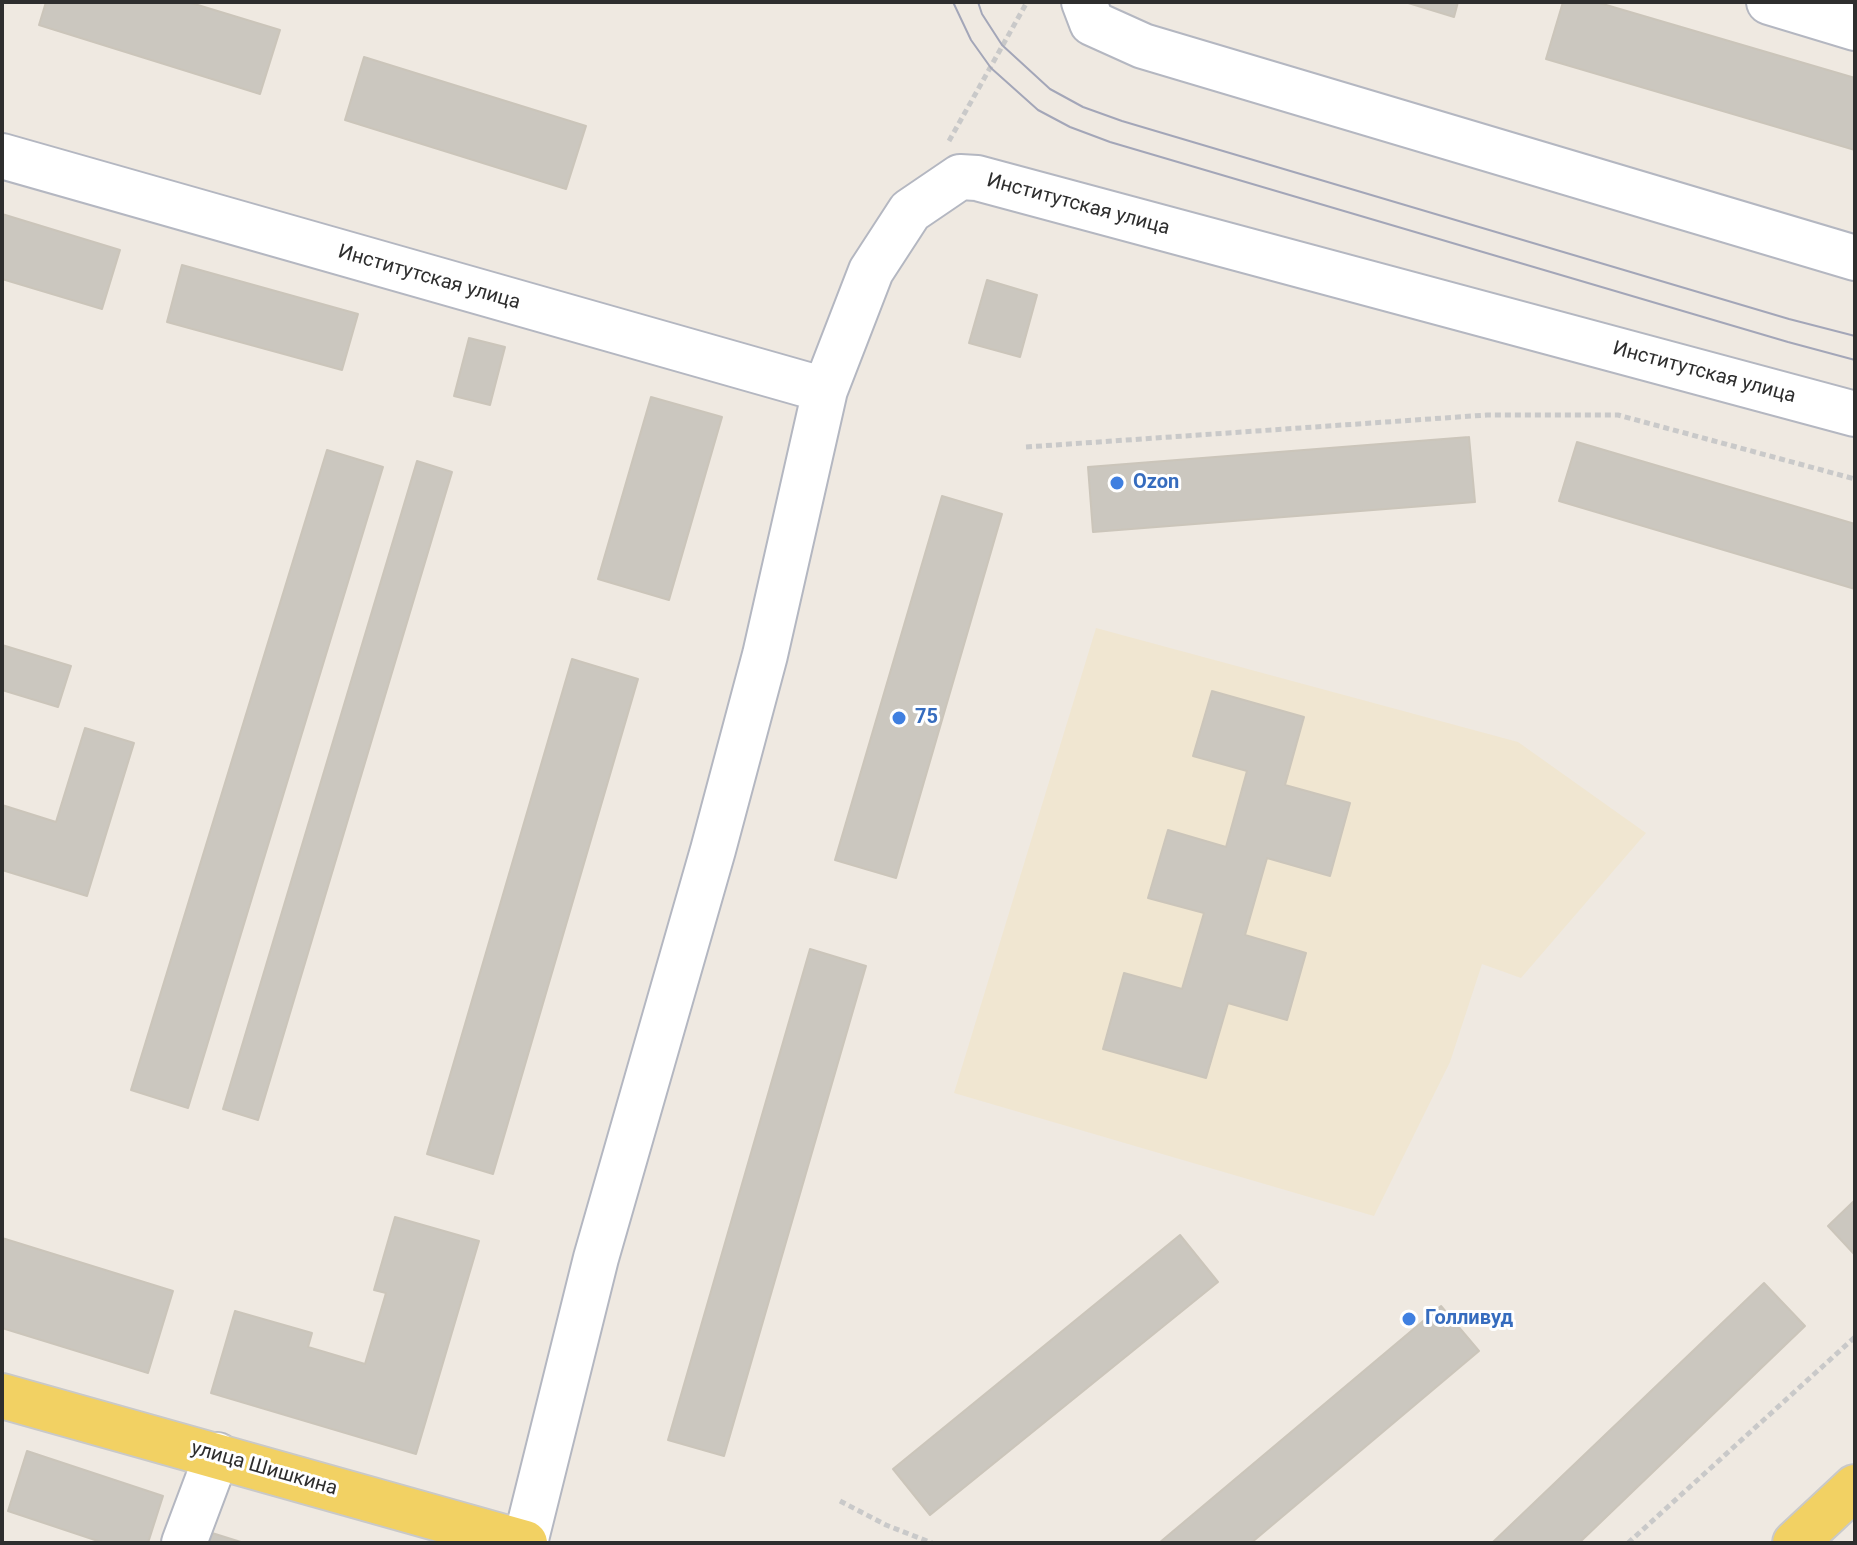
<!DOCTYPE html>
<html>
<head>
<meta charset="utf-8">
<style>
  body { margin:0 }
  #map { position:relative; width:1857px; height:1545px; overflow:hidden; background:#efe9e1; font-family:Roboto,sans-serif }
  canvas { display:block }
  .frame { position:absolute; inset:0; border:4px solid #2e2e2e; pointer-events:none }
</style>
</head>
<body>
<div id="map">
<canvas width="1857" height="1545"></canvas>
<div class="frame"></div>
</div>
<script>
const context = document.querySelector('canvas').getContext('2d');
context.lineJoin = 'round';
function paint(path, color) { context.fillStyle = color; context.fill(path, 'evenodd'); }
const toPath = rows => new Path2D(rows.map(r => 'M' + r).join(''));
function strokePath(path, color, width, dash) { context.strokeStyle = color; context.lineWidth = width; context.lineCap = dash ? 'butt' : 'round'; context.setLineDash(dash || []); context.stroke(path); }
function write(font, color, halo, rows, align = 'center') {
  context.font = font + ' Roboto,sans-serif'; context.lineWidth = 6; context.setLineDash([]); context.textBaseline = 'middle'; context.strokeStyle = halo; context.fillStyle = color; for (const [text, x, y, turn = 0] of rows) {
    context.save(); context.translate(x, y); context.rotate((+turn || 0) * Math.PI / 180); context.textAlign = isNaN(turn) ? turn : align; if (halo) context.strokeText(text, 0, 0); context.fillText(text, 0, 0); context.restore();
  }
}
paint(toPath([
  [1096,628,1518,742,1646,833,1521,978,1482,964,1450,1062,1374,1216,954,1093]
]), '#f0e6d1');
const building = toPath([
  [46,2,188,2,280,30,260,94,39,25,46,2],
  [1405,2,1458,2,1454,17,1405,2],
  [1563,2,1596,2,1855,78,1855,150,1546,59,1563,2],
  [364,57,586,126,566,189,345,120,364,57],
  [2,214,120,250,102,309,2,279,2,214],
  [182,265,358,314,342,370,167,322,182,265],
  [987,280,1037,295,1020,357,969,343,987,280],
  [469,338,505,347,490,405,454,396,469,338],
  [651,397,722,417,669,600,598,579,651,397],
  [1469,437,1475,502,1093,532,1088,467,1469,437],
  [1577,442,1855,524,1855,589,1559,501,1577,442],
  [327,450,383,467,188,1108,131,1090,327,450],
  [417,461,452,472,258,1120,223,1109,417,461],
  [942,496,1002,514,896,878,835,860,942,496],
  [2,645,71,666,58,707,2,690,2,645],
  [572,659,638,679,493,1174,427,1154,572,659],
  [1212,691,1304,717,1285,785,1350,803,1330,876,1267,858,1245,935,1306,953,1287,1020,1228,1003,1206,1078,1103,1049,1124,973,1182,989,1204,913,1148,898,1168,830,1226,847,1247,771,1193,756,1212,691],
  [85,728,134,743,87,896,2,870,2,805,56,822,85,728],
  [810,949,866,966,724,1456,668,1440,810,949],
  [1855,1200,1855,1255,1828,1226,1855,1200],
  [395,1217,479,1241,416,1454,211,1393,235,1311,312,1333,308,1347,365,1364,386,1293,374,1290,395,1217],
  [1180,1235,1218,1282,930,1515,893,1469,1180,1235],
  [2,1238,173,1291,148,1373,2,1328,2,1238],
  [1764,1283,1805,1326,1579,1543,1492,1543,1764,1283],
  [1441,1306,1479,1351,1251,1543,1159,1543,1441,1306],
  [27,1451,163,1496,148,1543,104,1543,8,1511,27,1451],
  [212,1533,244,1543,209,1543,212,1533]
]);
paint(building, '#cbc7bf');
strokePath(building, '#cbc5ba', 2);
const minor = toPath([
  [1084,2,1092,23,1143,46,1855,258],
  [1769,2,1855,28],
  [2,156,825,390],
  [184,1543,217,1455],
  [525,1543,596,1258,713,850,765,655,825,390,871,271,910,211,960,177,977,178,1855,414]
]);
const major = toPath([
  [2,1396,525,1543],
  [1795,1543,1855,1487]
]);
strokePath(minor, '#b4b7c1', 48);
strokePath(major, '#c9c9c9', 48);
strokePath(toPath([
  [949,141,1027,2],
  [1026,447,1487,415,1618,415,1855,479],
  [840,1501,886,1525,932,1543],
  [1628,1543,1855,1337]
]), '#c9c9c9', 5, [6, 4]);
strokePath(minor, '#fff', 44);
strokePath(major, '#f2d163', 44);
strokePath(toPath([
  [953,2,971,40,991,68,1038,110,1070,127,1110,142,1788,342,1855,360],
  [978,2,982,14,1002,45,1050,89,1083,107,1122,121,1789,319,1855,336]
]), '#a3a6b8', 2);
for (const [x, y, r, color] of [
  [1117,483,8,"#3f7fe0"],
  [899,718,8,"#3f7fe0"],
  [1409,1319,8,"#3f7fe0"]
]) { const dot = new Path2D(); dot.arc(x, y, r, 0, 2 * Math.PI); context.fillStyle = color; context.fill(dot); strokePath(dot, '#fff', 3); }
write('20px', '#2e2e2e', '#fff', [
  ["Институтская улица",1078,205,15],
  ["Институтская улица",429,278,16],
  ["Институтская улица",1704,373,15],
  ["улица Шишкина",264,1469,16]
]);
write('bold 20px', '#366cbe', '#fff', [
  ["Ozon",1133,483],
  ["75",915,718],
  ["Голливуд",1425,1319]
], 'left');
</script>
</body>
</html>
